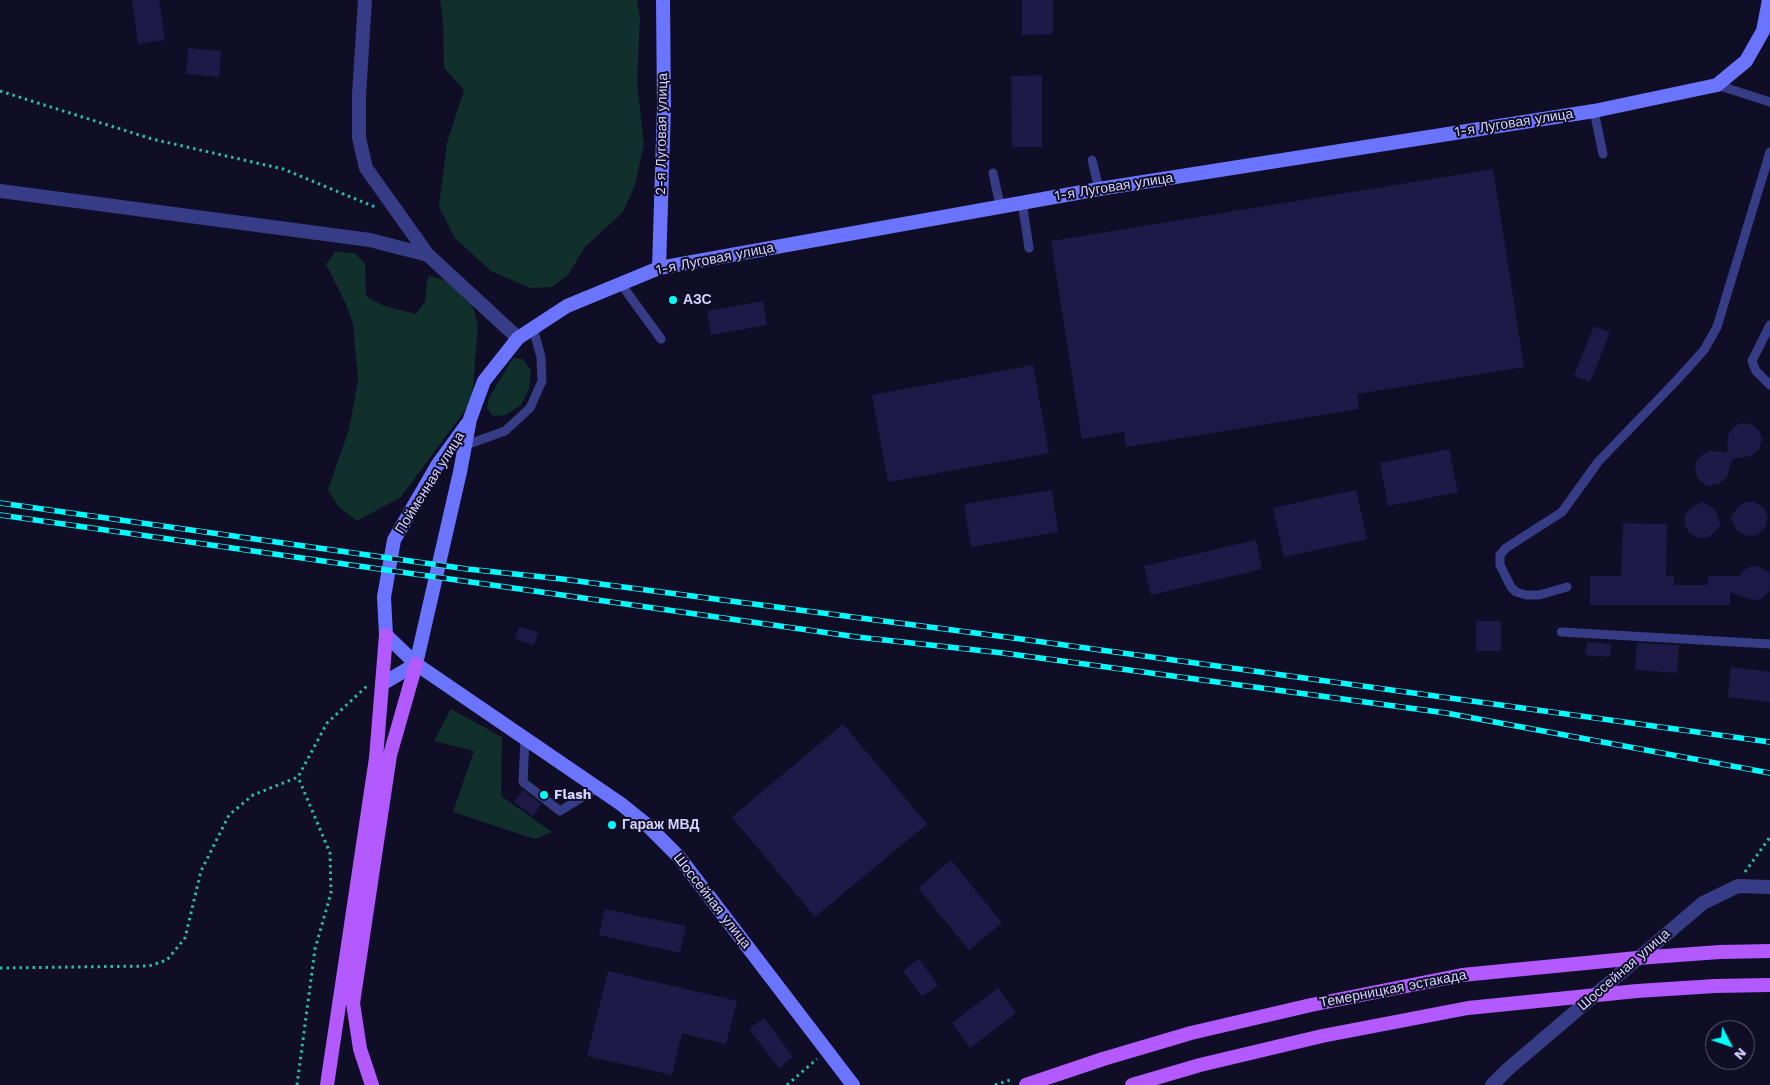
<!DOCTYPE html>
<html>
<head>
<meta charset="utf-8">
<style>
  body { margin:0 }
  #map { position:relative; width:1770px; height:1085px; overflow:hidden; background:#100e26; font-family:"Work Sans",sans-serif }
  canvas { display:block }
  .north { position:absolute; left:1705px; top:1020px; width:50px; height:50px; box-sizing:border-box; background:#100e26; border:1px solid #5e5d7d; border-radius:50%; rotate:131deg; font-size:14px; font-weight:700; line-height:20px; text-align:center; color:#d4d3ff }
  .north::after { content:''; display:block; margin:auto; width:18px; height:22px; background:#00fdfe; clip-path:polygon(50% 0,100% 100%,50% 72%,0 100%) }
</style>
</head>
<body>
<div id="map">
<canvas width="1770" height="1085"></canvas>
<div class="north">N</div>
</div>
<script>
const context = document.querySelector('canvas').getContext('2d');
context.lineJoin = 'round';
function paint(path, color) { context.fillStyle = color; context.fill(path, 'evenodd'); }
const toPath = rows => new Path2D(rows.map(r => 'M' + r).join(''));
function strokePath(path, color, width, dash) { context.strokeStyle = color; context.lineWidth = width; context.lineCap = dash ? 'butt' : 'round'; context.setLineDash(dash || []); context.stroke(path); }
function write(font, color, halo, rows, align = 'center') {
  context.font = font + ' "Work Sans",sans-serif'; context.lineWidth = 4; context.setLineDash([]); context.textBaseline = 'middle'; context.strokeStyle = halo; context.fillStyle = color; for (const [text, x, y, turn = 0] of rows) {
    context.save(); context.translate(x, y); context.rotate((+turn || 0) * Math.PI / 180); context.textAlign = isNaN(turn) ? turn : align; if (halo) context.strokeText(text, 0, 0); context.fillText(text, 0, 0); context.restore();
  }
}
paint(toPath([
  [440,0,637,0,640,17,637,82,644,144,635,185,623,212,584,248,569,274,552,287,530,288,491,271,455,238,439,207,447,143,464,90,444,68,443,21],
  [335,252,355,253,365,264,366,296,384,306,416,314,425,302,428,276,445,280,471,300,478,325,472,401,401,497,357,521,339,507,328,490,349,429,358,381,353,324,346,304,326,264],
  [513,358,523,359,531,371,529,389,521,405,506,415,493,416,487,408,489,398],
  [451,709,502,737,501,796,552,832,535,839,453,812,474,751,434,741]
]), '#11302c');
paint(toPath([
  [132,0,159,0,165,40,138,44],
  [1022,0,1053,0,1053,34,1022,35],
  [188,48,221,51,219,77,186,74],
  [1042,75,1042,147,1012,147,1011,76],
  [1493,169,1524,367,1357,394,1359,409,1126,447,1124,432,1082,439,1051,241],
  [763,301,767,325,711,335,707,311],
  [1594,326,1610,332,1590,382,1574,376],
  [1033,365,1049,453,888,482,872,395],
  [1741,423,1750,424,1758,429,1762,439,1759,449,1751,456,1732,459,1727,477,1719,484,1708,486,1699,480,1695,472,1696,462,1702,455,1709,451,1727,452,1728,435,1734,427],
  [1449,449,1458,492,1388,506,1380,463],
  [1052,490,1058,532,971,547,964,504],
  [1356,490,1367,539,1284,557,1273,508],
  [1703,502,1715,510,1721,525,1709,537,1699,538,1689,533,1685,524,1685,515,1691,508],
  [1747,502,1755,502,1764,508,1768,517,1765,528,1757,535,1748,536,1737,531,1730,517,1739,506],
  [1623,523,1667,524,1666,576,1674,576,1674,585,1708,585,1708,576,1739,576,1744,570,1751,566,1760,567,1768,572,1770,576,1769,592,1761,599,1752,600,1730,592,1730,605,1590,605,1590,576,1621,576],
  [1256,540,1262,569,1151,595,1144,566],
  [1476,621,1501,621,1501,651,1476,651],
  [519,627,538,632,534,645,515,639],
  [1587,642,1611,644,1610,657,1586,655],
  [1637,643,1679,645,1677,673,1635,670],
  [1731,667,1770,672,1770,702,1728,697],
  [843,724,927,824,815,917,732,817],
  [523,790,541,804,533,816,514,802],
  [951,860,1002,923,969,950,918,888],
  [605,909,686,926,680,953,599,935],
  [919,959,938,985,922,997,903,971],
  [608,971,737,1001,726,1044,682,1033,672,1075,587,1056],
  [998,988,1016,1013,970,1048,952,1023],
  [764,1018,793,1057,779,1068,749,1029]
]), '#1f1948');
strokePath(toPath([
  [0,91,152,139,283,169,375,207],
  [1745,872,1770,837],
  [0,968,149,966,167,960,185,938,201,871,229,815,253,795,298,777,327,723,368,685],
  [297,1085,315,949,331,893,330,853,298,777],
  [787,1085,817,1059]
]), '#2bbca6', 3, [2.5, 4]);
strokePath(toPath([
  [1717,85,1770,102],
  [1594,111,1603,154],
  [1092,160,1099,189],
  [993,173,1000,205],
  [1022,202,1029,248],
  [621,284,661,339],
  [1770,325,1752,361,1756,371,1770,385],
  [466,445,505,431,530,408,542,381,541,357,533,328],
  [1567,587,1539,595,1526,595,1516,592,1511,587,1500,565,1500,555,1506,548,1562,512,1598,462,1677,380,1704,350,1717,327,1770,152],
  [1561,632,1770,644],
  [525,739,523,782,560,811,597,788]
]), '#373c87', 9);
strokePath(toPath([
  [365,0,359,95,359,138,366,168,428,255],
  [0,191,370,240,428,255,518,338],
  [1492,1085,1508,1069,1703,903,1738,886,1770,887]
]), '#373c87', 14);
strokePath(toPath([
  [659,268,664,107,663,0],
  [467,424,438,464,394,540,384,597,386,635,416,664,621,804,647,825,679,857,853,1085],
  [416,664,460,472,470,419,484,381,518,338,567,306,659,268,1099,189,1594,111,1717,85,1746,61,1763,31,1769,0],
  [382,684,416,664]
]), '#6a74ff', 14);
strokePath(toPath([
  [327,1085,376,758,386,635],
  [372,1085,360,1049,353,1003,390,755,416,664]
]), '#b25aff', 14);
const rail = toPath([
  [0,503,467,569,562,579,1006,637,1770,742],
  [0,515,857,637,1003,653,1446,713,1770,773]
]);
strokePath(rail, '#00fdfe', 5.5);
strokePath(rail, '#100e26', 4, [11]);
strokePath(toPath([
  [995,1085,1013,1079]
]), '#2bbca6', 3, [2.5, 4]);
strokePath(toPath([
  [1026,1085,1103,1059,1191,1033,1311,1005,1462,975,1637,958,1720,952,1770,951],
  [1132,1085,1200,1065,1322,1036,1468,1008,1637,991,1715,986,1770,985]
]), '#b25aff', 14);
for (const [x, y, r, color] of [
  [673,300,5,"#00fdfe"],
  [544,795,5,"#00fdfe"],
  [612,825,5,"#00fdfe"]
]) { const dot = new Path2D(); dot.arc(x, y, r, 0, 2 * Math.PI); context.fillStyle = color; context.fill(dot); strokePath(dot, '#100e26', 2); }
write('14px', '#d4d3ff', '#100e26', [
  ["1-я Луговая улица",1514,123,-9],
  ["2-я Луговая улица",662,134,-89],
  ["1-я Луговая улица",1114,187,-9],
  ["1-я Луговая улица",715,259,-11],
  ["Пойменная улица",430,483,-58],
  ["Шоссейная улица",712,901,52],
  ["Шоссейная улица",1624,970,-41],
  ["Темерницкая эстакада",1393,989,-11]
]);
write('bold 14px', '#d4d3ff', '#100e26', [
  ["АЗС",683,300],
  ["Flash",554,795],
  ["Гараж МВД",622,825]
], 'left');
</script>
</body>
</html>
